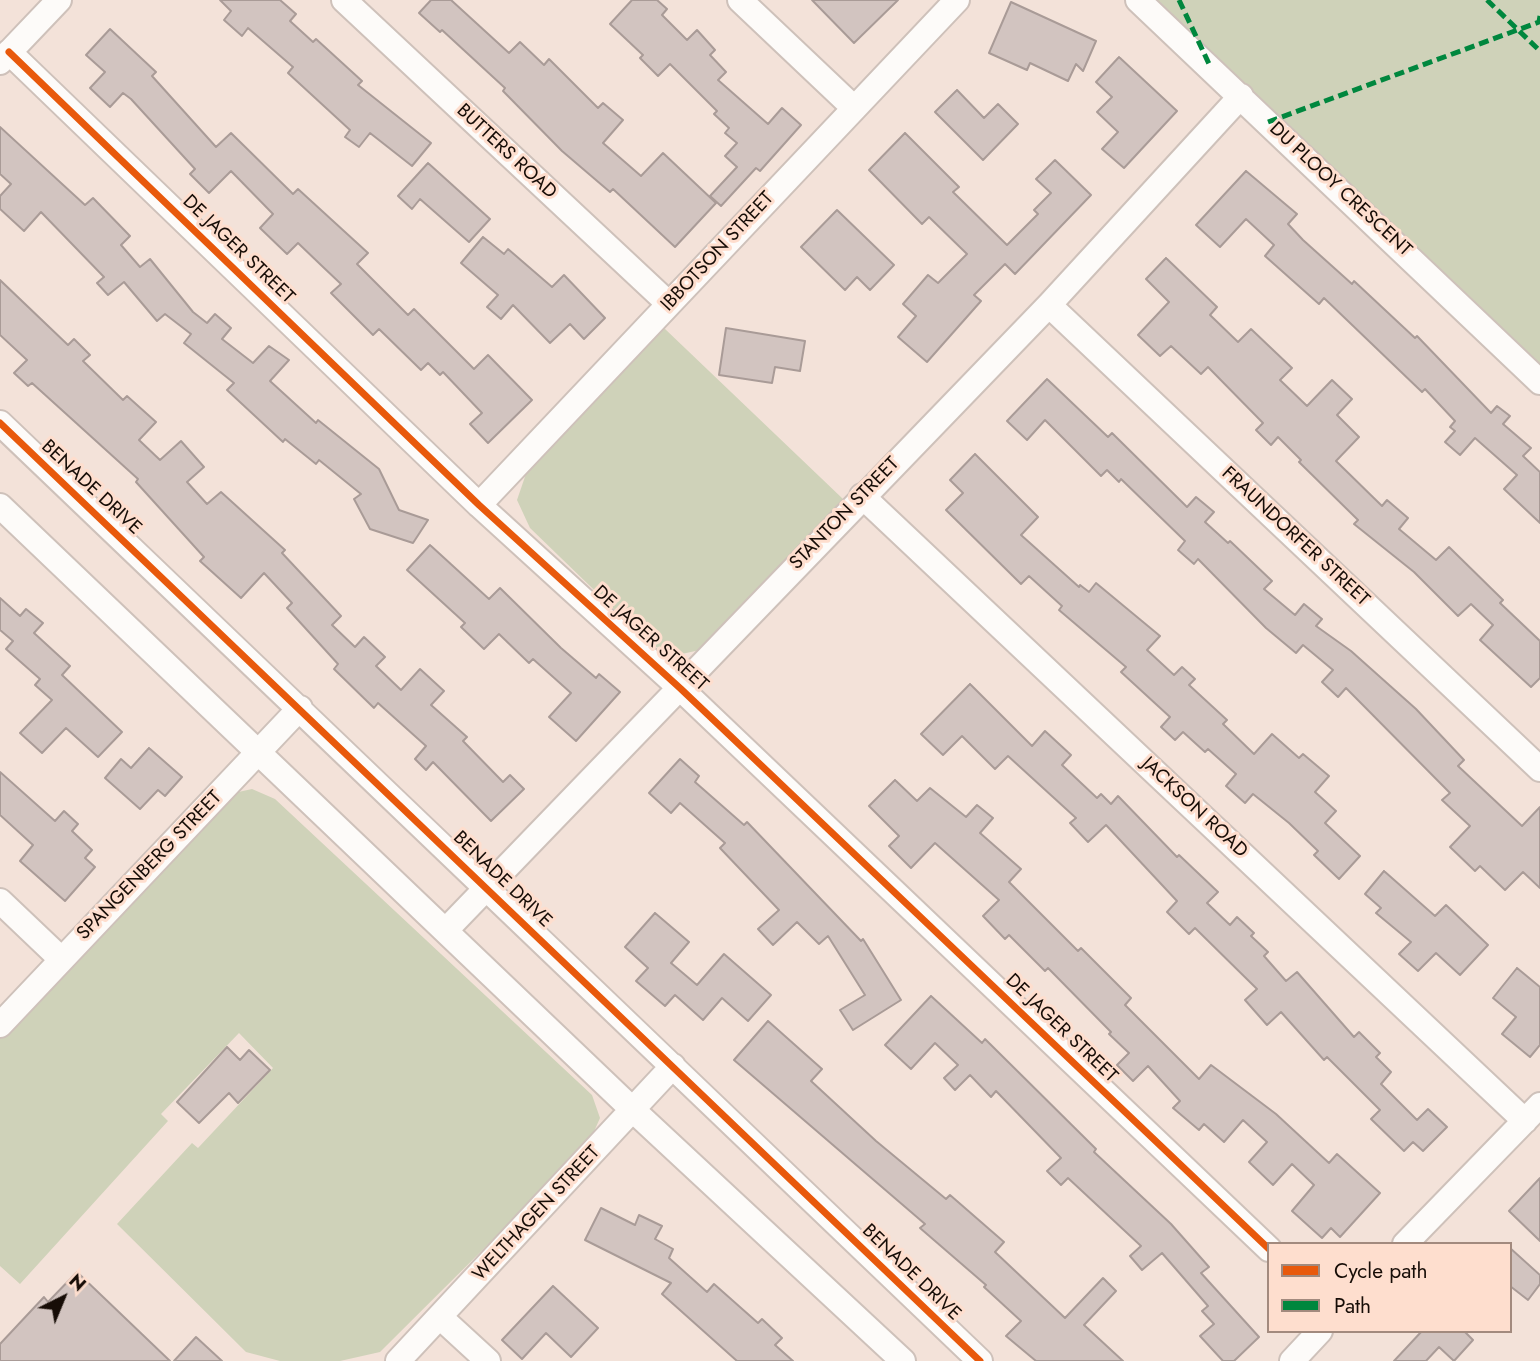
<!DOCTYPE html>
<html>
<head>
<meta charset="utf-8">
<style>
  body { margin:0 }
  #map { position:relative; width:1540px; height:1361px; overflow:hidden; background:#f3e2d9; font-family:Jost,sans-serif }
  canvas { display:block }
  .legend { position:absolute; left:1267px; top:1242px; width:245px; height:91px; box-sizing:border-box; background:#fedece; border:2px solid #a28a7e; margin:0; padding:9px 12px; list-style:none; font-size:21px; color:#170d07 }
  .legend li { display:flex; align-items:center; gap:14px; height:35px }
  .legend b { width:35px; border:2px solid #a28a7e }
  .north { position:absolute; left:28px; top:1263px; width:70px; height:70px; -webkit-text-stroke:5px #fedece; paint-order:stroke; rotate:43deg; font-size:19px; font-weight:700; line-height:28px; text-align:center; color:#170d07 }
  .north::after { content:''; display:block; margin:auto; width:24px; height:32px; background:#170d07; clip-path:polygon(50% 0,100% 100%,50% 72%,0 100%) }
</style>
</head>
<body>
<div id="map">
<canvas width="1540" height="1361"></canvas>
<ul class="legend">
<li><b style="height:9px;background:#e8590c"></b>Cycle path</li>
<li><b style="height:9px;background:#00873e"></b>Path</li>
</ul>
<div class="north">N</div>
</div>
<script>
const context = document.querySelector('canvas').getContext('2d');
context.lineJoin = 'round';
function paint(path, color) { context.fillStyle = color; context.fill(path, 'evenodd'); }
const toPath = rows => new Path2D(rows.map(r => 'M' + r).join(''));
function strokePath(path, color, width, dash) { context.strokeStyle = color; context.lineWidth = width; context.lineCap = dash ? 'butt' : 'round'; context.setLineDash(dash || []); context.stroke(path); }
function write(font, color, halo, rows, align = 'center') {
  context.font = font + ' Jost,sans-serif'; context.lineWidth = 6; context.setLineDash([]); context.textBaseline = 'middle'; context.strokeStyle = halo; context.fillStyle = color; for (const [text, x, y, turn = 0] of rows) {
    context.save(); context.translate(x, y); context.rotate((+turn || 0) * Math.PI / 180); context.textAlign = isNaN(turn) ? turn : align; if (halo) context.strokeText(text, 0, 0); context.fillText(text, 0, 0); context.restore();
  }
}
paint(toPath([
  [1148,0,1540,0,1540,370],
  [664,328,843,499,700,650,677,655,651,645,530,528,517,500,528,468],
  [252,789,275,799,592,1095,600,1118,588,1145,380,1352,340,1361,280,1361,246,1352,117,1224,192,1143,198,1148,273,1068,239,1033,161,1114,168,1121,20,1284,0,1266,0,1039,234,793]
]), '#cfd2b9');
const building = toPath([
  [220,0,280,0,296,14,290,21,313,42,316,39,362,81,358,85,431,143,412,166,370,133,359,147,345,137,350,130,288,73,293,67,248,28,242,36,224,20,231,11,220,0],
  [431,0,451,0,509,53,520,42,544,65,549,59,598,108,603,103,623,120,603,143,641,176,663,153,716,203,675,247,613,189,610,192,562,151,503,91,505,88,442,30,440,32,419,13,431,0],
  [632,0,657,0,667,9,662,15,687,40,697,30,715,50,710,55,726,72,718,80,768,124,782,108,801,125,760,171,756,168,721,206,710,196,737,167,725,156,737,143,725,133,729,128,714,114,717,111,670,64,658,76,640,58,643,55,610,24,632,0],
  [812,0,898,0,854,43,812,0],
  [1011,2,1096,41,1083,71,1076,64,1068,81,1030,63,1027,70,989,53,1011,2],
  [110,29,156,72,152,76,216,147,231,133,293,194,298,189,368,253,357,264,408,315,414,309,474,369,488,355,532,400,488,443,470,424,482,413,443,372,440,375,428,363,421,370,379,329,373,335,331,293,341,284,322,266,298,243,287,254,260,228,273,214,231,171,209,193,190,174,195,169,131,99,123,93,110,107,90,88,105,72,86,55,110,29],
  [1119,57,1177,111,1124,168,1102,149,1118,132,1097,112,1112,97,1096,82,1119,57],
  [957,90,984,118,998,104,1018,124,983,160,935,112,957,90],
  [0,127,85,205,93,198,130,236,121,245,140,267,150,259,193,312,207,323,215,314,231,328,222,339,253,363,269,346,289,360,270,381,316,423,318,420,379,469,399,510,428,520,413,543,370,529,354,499,361,494,319,460,316,464,285,439,283,442,227,390,234,383,184,343,191,334,165,314,157,321,124,282,108,295,97,283,104,277,41,212,24,231,0,209,0,196,11,184,0,174,0,127],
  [905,133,959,187,953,192,1007,245,1038,214,1034,210,1051,193,1036,179,1055,160,1091,195,1015,274,1005,264,974,295,981,301,927,362,898,337,916,316,903,304,928,275,938,283,967,254,929,217,922,224,869,170,905,133],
  [428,163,490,219,469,242,420,199,412,209,398,196,428,163],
  [1246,171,1297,214,1288,224,1303,240,1352,284,1354,281,1415,338,1417,336,1491,413,1497,406,1510,416,1503,424,1531,448,1523,456,1540,472,1540,523,1504,489,1517,475,1475,438,1460,455,1445,442,1455,431,1450,427,1455,421,1425,389,1422,392,1324,298,1319,304,1265,256,1274,245,1246,219,1220,247,1196,225,1246,171],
  [837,210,894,265,870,290,857,277,845,290,801,247,837,210],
  [483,237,504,254,508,249,552,287,564,275,605,318,584,339,570,324,550,343,513,305,501,319,487,307,498,295,461,263,483,237],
  [1166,258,1217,307,1210,315,1238,342,1251,329,1292,368,1280,380,1307,406,1332,380,1352,399,1337,415,1359,437,1336,461,1382,506,1387,500,1408,518,1399,529,1436,560,1449,547,1503,600,1500,603,1540,641,1540,678,1531,687,1480,640,1493,625,1471,604,1458,616,1414,572,1354,524,1358,520,1299,462,1301,460,1278,437,1271,445,1256,430,1263,423,1208,367,1201,374,1171,346,1160,356,1138,335,1169,302,1146,279,1166,258],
  [0,280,68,345,74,339,90,355,83,361,123,400,127,396,156,422,139,440,160,460,181,441,204,467,187,482,207,504,221,492,285,550,282,553,341,616,332,625,355,647,364,637,385,657,376,666,401,690,420,669,444,691,431,705,467,737,463,741,503,782,510,775,524,789,491,821,433,762,426,770,415,759,426,746,378,703,374,708,334,669,338,664,287,608,292,603,264,573,241,598,200,561,204,557,136,482,138,479,32,383,28,386,14,373,27,360,0,335,0,280],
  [726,328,805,341,800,371,775,367,772,383,719,375,726,328],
  [1047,379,1108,437,1112,433,1187,507,1196,497,1214,512,1205,522,1228,543,1230,541,1272,581,1264,589,1295,615,1304,604,1322,619,1316,626,1351,651,1416,709,1464,760,1458,766,1522,826,1540,807,1540,888,1523,872,1505,890,1480,866,1475,871,1450,847,1470,826,1442,800,1450,793,1346,688,1338,697,1322,682,1333,670,1303,645,1296,653,1266,628,1198,559,1194,564,1178,550,1185,541,1121,479,1119,482,1107,470,1101,476,1045,420,1027,440,1007,421,1047,379],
  [975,454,1038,517,1021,535,1079,587,1080,585,1089,592,1096,583,1160,636,1147,650,1174,675,1182,667,1195,679,1189,685,1227,720,1223,724,1254,754,1272,734,1299,758,1303,754,1329,776,1315,792,1336,811,1325,823,1360,856,1339,879,1314,855,1318,851,1289,823,1253,794,1245,803,1226,786,1236,774,1208,749,1205,752,1183,732,1175,740,1161,727,1170,717,1121,672,1126,667,1059,610,1062,606,1029,576,1021,584,946,510,963,493,950,480,975,454],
  [430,545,489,599,500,588,561,648,596,678,599,674,620,692,576,741,549,717,571,693,533,659,529,663,499,634,484,649,461,627,465,623,407,570,430,545],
  [0,598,20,616,26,609,43,623,34,633,70,666,62,675,122,732,98,757,66,728,42,753,20,733,52,700,35,685,40,679,6,649,13,641,0,630,0,598],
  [970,684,1032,746,1045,731,1071,755,1062,765,1097,798,1101,794,1111,804,1118,796,1177,857,1179,855,1218,892,1207,903,1230,925,1237,917,1254,933,1251,936,1268,952,1264,956,1286,981,1297,972,1354,1037,1359,1032,1380,1053,1376,1057,1391,1072,1381,1084,1417,1120,1428,1109,1447,1127,1423,1151,1413,1142,1404,1151,1371,1119,1380,1110,1327,1057,1324,1060,1281,1012,1267,1025,1245,1000,1257,989,1195,928,1189,934,1167,912,1177,901,1106,825,1088,842,1070,823,1076,818,1008,756,995,769,962,736,943,755,921,734,970,684],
  [149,748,182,777,165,796,158,790,140,809,105,778,121,759,131,768,149,748],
  [680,759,699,776,695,782,744,825,747,822,861,941,863,939,901,1000,853,1030,840,1010,865,995,828,936,819,944,797,922,773,945,758,929,779,910,720,848,725,843,680,803,671,813,649,793,680,759],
  [0,772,55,821,64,811,78,824,72,831,92,850,85,858,95,867,65,901,20,861,33,845,0,815,0,772],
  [895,780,917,801,930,788,966,817,977,805,993,818,980,833,1021,869,1009,882,1078,951,1081,948,1131,998,1125,1005,1199,1079,1211,1065,1276,1114,1329,1163,1337,1154,1380,1193,1340,1237,1331,1228,1322,1238,1292,1211,1314,1185,1292,1164,1273,1185,1249,1162,1267,1142,1243,1120,1224,1142,1204,1124,1199,1130,1173,1108,1180,1101,1148,1066,1133,1081,1117,1065,1129,1053,1109,1034,1111,1032,1048,968,1045,971,1009,935,1005,939,983,916,999,900,935,843,911,868,889,846,899,836,869,806,895,780],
  [1384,871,1435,916,1446,905,1488,945,1460,975,1436,953,1418,971,1399,954,1411,942,1376,913,1381,908,1365,894,1384,871],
  [655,913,689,942,671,963,697,985,724,954,771,995,748,1021,722,998,703,1020,675,995,665,1006,636,981,648,968,625,947,655,913],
  [1517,968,1540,987,1540,1045,1530,1057,1502,1034,1516,1017,1493,998,1517,968],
  [931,996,982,1043,985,1039,1096,1149,1094,1152,1171,1224,1209,1267,1201,1273,1259,1337,1234,1361,1223,1361,1200,1336,1214,1324,1202,1311,1208,1306,1162,1253,1142,1270,1130,1256,1141,1246,1068,1178,1061,1185,1047,1171,1061,1158,996,1091,991,1097,970,1075,955,1090,944,1078,958,1065,935,1043,911,1069,885,1045,931,996],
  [768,1021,822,1069,811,1081,876,1141,946,1199,950,1195,1004,1242,995,1252,1065,1318,1103,1278,1116,1291,1084,1325,1123,1361,1036,1361,1006,1336,1021,1321,984,1287,986,1285,920,1228,925,1224,734,1060,768,1021],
  [227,1047,240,1060,249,1050,270,1070,238,1103,229,1093,199,1123,177,1102,227,1047],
  [1540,1178,1540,1241,1509,1211,1540,1178],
  [601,1208,635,1225,639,1215,662,1226,655,1239,673,1249,669,1258,707,1292,714,1284,758,1323,762,1319,782,1338,775,1345,793,1361,737,1361,662,1294,671,1283,585,1240,601,1208],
  [1510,1248,1540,1275,1540,1284,1528,1300,1510,1286,1510,1248],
  [77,1272,170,1361,0,1361,0,1344,44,1297,48,1302,77,1272],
  [553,1286,598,1328,571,1357,546,1333,522,1359,502,1340,553,1286],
  [1422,1331,1464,1331,1473,1340,1454,1361,1439,1347,1426,1361,1394,1361,1422,1331],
  [196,1337,222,1361,174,1361,196,1337]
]);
paint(building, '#d2c4c0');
strokePath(building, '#a99b97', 2);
const minor = toPath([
  [344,0,669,304],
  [740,0,854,108],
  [1138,0,1540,382],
  [9,52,479,505,681,689,1269,1249],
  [0,62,59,0],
  [1049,305,1540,769],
  [0,423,980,1361],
  [862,496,1525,1121],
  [479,505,957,0],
  [0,506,634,1111,903,1361],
  [0,901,61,959],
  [446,930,1049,305,1241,96],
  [0,1025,300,708],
  [1405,1244,1540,1105],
  [440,1317,488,1361],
  [398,1361,673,1066],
  [1292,1361,1320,1331]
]);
strokePath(minor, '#cec1ba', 28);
strokePath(minor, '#fdfbf9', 24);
strokePath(toPath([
  [1179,0,1210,66],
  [1487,0,1540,51],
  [1268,122,1539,22,1540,16]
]), '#00873e', 5, [10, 5]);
strokePath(toPath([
  [9,52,479,505,681,689,1269,1249],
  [0,423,980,1361]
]), '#e8590c', 7);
write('19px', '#170d07', '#fedece', [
  ["BUTTERS ROAD",506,152,43],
  ["DU PLOOY CRESCENT",1340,190,43],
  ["DE JAGER STREET",238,250,44],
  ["IBBOTSON STREET",718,252,-47],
  ["BENADE DRIVE",91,488,43],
  ["STANTON STREET",845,514,-46],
  ["FRAUNDORFER STREET",1295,537,43],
  ["DE JAGER STREET",650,639,42],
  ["JACKSON ROAD",1194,808,43],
  ["SPANGENBERG STREET",150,866,-46],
  ["BENADE DRIVE",502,880,44],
  ["DE JAGER STREET",1061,1029,44],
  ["WELTHAGEN STREET",537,1214,-47],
  ["BENADE DRIVE",911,1273,44]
]);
</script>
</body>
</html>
